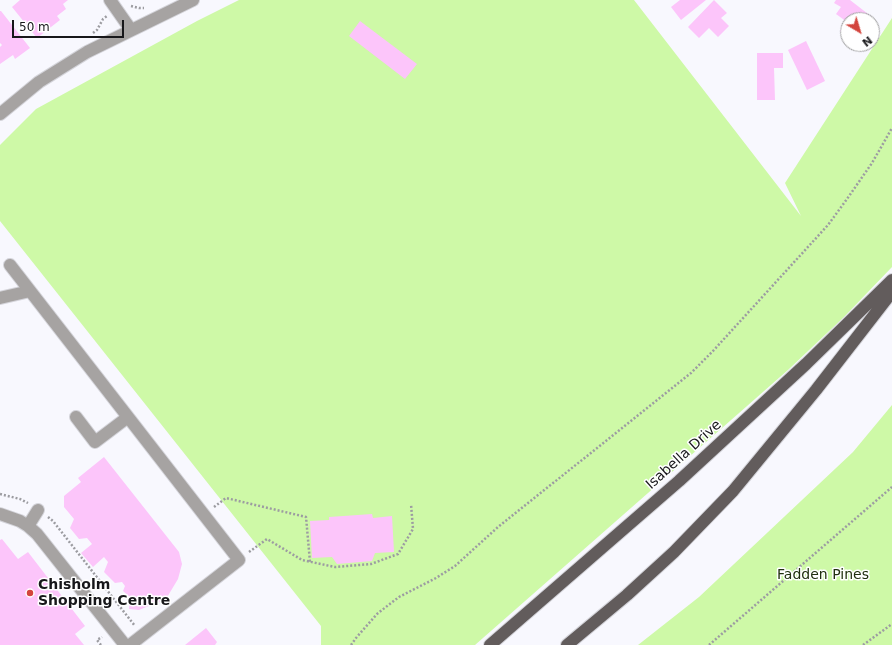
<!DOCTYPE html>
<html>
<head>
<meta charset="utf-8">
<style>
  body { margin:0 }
  #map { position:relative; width:892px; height:645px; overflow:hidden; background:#f8f8fe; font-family:"DejaVu Sans",sans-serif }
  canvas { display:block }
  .north { position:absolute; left:840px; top:12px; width:40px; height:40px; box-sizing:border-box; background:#fff; border:1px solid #a2a2a3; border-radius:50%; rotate:142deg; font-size:11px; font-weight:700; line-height:16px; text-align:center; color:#17171a }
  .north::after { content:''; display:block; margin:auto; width:14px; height:18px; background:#d3443d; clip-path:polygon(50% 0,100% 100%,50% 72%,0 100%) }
  .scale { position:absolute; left:12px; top:20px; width:112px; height:18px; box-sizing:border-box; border:2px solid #17171a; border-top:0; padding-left:5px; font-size:12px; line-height:14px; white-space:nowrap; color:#17171a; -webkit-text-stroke:3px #fff; paint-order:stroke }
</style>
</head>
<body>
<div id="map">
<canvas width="892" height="645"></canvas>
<div class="north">N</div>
<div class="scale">50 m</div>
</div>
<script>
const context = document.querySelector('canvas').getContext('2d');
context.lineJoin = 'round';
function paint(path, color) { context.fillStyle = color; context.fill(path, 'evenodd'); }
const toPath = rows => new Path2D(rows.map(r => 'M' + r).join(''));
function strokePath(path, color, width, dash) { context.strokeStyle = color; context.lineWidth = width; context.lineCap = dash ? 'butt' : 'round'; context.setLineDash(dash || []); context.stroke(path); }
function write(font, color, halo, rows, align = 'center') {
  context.font = font + ' "DejaVu Sans",sans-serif'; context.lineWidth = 3; context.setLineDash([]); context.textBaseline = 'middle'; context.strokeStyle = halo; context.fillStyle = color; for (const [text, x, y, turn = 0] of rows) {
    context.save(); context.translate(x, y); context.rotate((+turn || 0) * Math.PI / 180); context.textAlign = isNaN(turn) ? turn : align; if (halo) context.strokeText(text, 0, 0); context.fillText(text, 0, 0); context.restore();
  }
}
paint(toPath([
  [239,0,634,0,801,216,785,183,892,18,892,267,844,317,788,370,475,645,321,645,321,626,0,221,0,145,36,109,197,21],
  [892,405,892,645,638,645,699,597,853,452]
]), '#cef9a7');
paint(toPath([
  [20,0,68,0,63,4,66,9,57,16,60,20,37,38,12,7],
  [680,0,706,0,681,20,671,7],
  [714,0,727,13,721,18,729,26,718,37,709,28,699,38,688,27],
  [836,0,850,0,872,17,870,20,848,20,848,37,840,31,847,22,836,14,841,7,834,3],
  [0,11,1,11,30,48,15,59,13,55,0,64,0,47,2,45,0,43],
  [360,21,417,64,405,79,349,36],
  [806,41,825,81,807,90,788,50],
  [757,53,783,53,783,68,774,68,775,100,757,100],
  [104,457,179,552,182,564,178,579,166,599,139,610,129,609,130,597,123,591,125,586,122,582,115,583,104,572,108,562,104,557,93,567,81,553,92,544,87,538,79,539,70,528,74,519,64,507,64,496,81,482,78,478],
  [372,514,373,518,392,516,394,552,375,553,372,561,337,564,332,557,312,558,310,521,329,520,329,517],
  [2,539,18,559,28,552,85,626,75,634,84,645,0,645,0,540],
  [206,628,217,642,215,645,185,645]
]), '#fcc5fa');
const minor = toPath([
  [110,0,131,30],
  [0,114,39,82,87,52,193,0],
  [10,265,239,560,130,645],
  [0,298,30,291],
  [76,417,95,442,128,417],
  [0,514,20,521,28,526,37,534,125,645],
  [28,526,38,510]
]);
const major = toPath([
  [490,645,679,481,806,364,892,280],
  [567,645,627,595,674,552,733,491,816,390,892,292]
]);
strokePath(minor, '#d4d4da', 14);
strokePath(major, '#d4d4da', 14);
strokePath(toPath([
  [131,6,139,8,144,8],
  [93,33,97,30,103,19,107,16],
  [0,494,20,499,28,503],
  [214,507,226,498,306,517,310,562],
  [48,517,53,521,135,626],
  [249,552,267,539,302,560,335,567,371,564,398,554,413,529,411,504],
  [101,645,97,640,102,637],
  [351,645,356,638,377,614,391,603,399,597,436,578,455,566,498,527,691,373,713,351,828,225,847,199,872,163,892,128],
  [709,645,892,487],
  [863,645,892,624]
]), '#9c9ca1', 2.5, [2, 2]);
strokePath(minor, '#a6a3a2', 12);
strokePath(major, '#625c5c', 12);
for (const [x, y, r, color] of [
  [30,593,4,"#d3443d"]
]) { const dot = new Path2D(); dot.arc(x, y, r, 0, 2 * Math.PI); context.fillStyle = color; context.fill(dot); strokePath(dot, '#fff', 1.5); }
write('14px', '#17171a', '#fff', [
  ["Isabella Drive",684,455,-42]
]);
write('14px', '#20300f', '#fff', [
  ["Fadden Pines",823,575]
]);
write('bold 14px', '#17171a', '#fff', [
  ["Chisholm",38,585],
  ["Shopping Centre",38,601]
], 'left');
</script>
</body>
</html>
